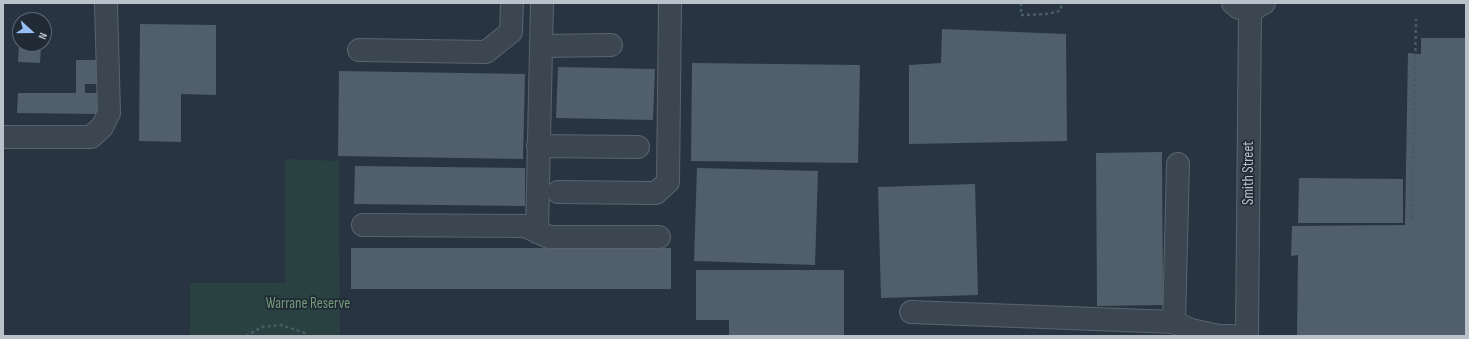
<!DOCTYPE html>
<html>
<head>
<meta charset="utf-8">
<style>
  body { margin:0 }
  #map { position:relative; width:1469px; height:339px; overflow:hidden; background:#283441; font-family:"Sofia Sans Condensed",sans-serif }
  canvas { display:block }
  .frame { position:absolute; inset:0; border:4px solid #b9c1cb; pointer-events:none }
  .north { position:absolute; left:12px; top:12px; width:40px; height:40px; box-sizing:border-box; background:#212b36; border:1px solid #5e6772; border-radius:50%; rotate:111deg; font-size:11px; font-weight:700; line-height:16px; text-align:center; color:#b9c1cb }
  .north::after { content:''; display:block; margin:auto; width:14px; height:18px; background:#96c0f3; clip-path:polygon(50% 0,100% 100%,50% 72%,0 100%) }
</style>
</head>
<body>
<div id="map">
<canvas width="1469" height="339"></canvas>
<div class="frame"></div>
<div class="north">N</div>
</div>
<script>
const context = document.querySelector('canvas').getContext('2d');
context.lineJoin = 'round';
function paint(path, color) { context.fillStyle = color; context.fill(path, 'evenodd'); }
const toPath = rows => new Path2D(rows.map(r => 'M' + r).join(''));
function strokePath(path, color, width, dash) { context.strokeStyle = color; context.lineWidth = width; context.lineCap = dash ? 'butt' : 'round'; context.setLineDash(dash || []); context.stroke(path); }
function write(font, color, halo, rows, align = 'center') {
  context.font = font + ' "Sofia Sans Condensed",sans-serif'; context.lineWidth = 3.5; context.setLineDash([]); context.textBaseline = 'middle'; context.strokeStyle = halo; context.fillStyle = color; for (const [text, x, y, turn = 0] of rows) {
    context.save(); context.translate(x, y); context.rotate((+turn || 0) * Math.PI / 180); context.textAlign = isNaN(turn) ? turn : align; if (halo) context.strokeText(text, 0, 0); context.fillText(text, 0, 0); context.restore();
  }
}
paint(toPath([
  [285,159,339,161,340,336,190,336,190,283,285,283]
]), '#2a4142');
paint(toPath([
  [140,24,216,25,216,95,181,94,181,142,139,141],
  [942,29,1066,34,1067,141,909,144,909,65,941,63],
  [1421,38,1466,38,1466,336,1297,336,1298,255,1291,256,1292,226,1405,225,1408,53,1421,54],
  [19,44,41,44,40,63,18,62],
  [76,60,99,60,98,84,85,84,85,93,99,93,98,114,17,113,18,93,76,93],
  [692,63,860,65,858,163,691,161],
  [558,67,655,69,653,120,556,118],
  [339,71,525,74,523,159,338,156],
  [1162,152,1163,305,1097,306,1096,153],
  [355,166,525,168,525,206,354,204],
  [697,168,818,171,815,265,694,261],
  [1299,178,1403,179,1403,223,1298,223],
  [975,184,978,295,881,298,878,187],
  [351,248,671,248,671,289,351,289],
  [696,270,844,270,844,336,729,336,729,320,696,320]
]), '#515f6c');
const minor = toPath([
  [1233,3,1239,8,1252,10,1264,3],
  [541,46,611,45],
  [359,50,486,52,511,32,512,3],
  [3,137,91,137,102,127,109,113,106,3],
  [538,146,638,147],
  [558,192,656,193,668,182,670,3],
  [363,225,525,226,549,237,659,237],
  [537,232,542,3],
  [911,312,1174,322,1191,330,1219,336,1232,336],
  [1174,322,1178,164],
  [1247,336,1250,10]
]);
strokePath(minor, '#5a646e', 24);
strokePath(toPath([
  [1021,3,1021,15,1047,14,1060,11,1062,3],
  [1412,219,1416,19],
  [246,336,262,327,281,325,308,334]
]), '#485d5f', 2.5, [3, 3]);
strokePath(minor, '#3c4651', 22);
write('15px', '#b9c1cb', '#212b36', [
  ["Smith Street",1249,173,-90]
]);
write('15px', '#729a78', '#212b36', [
  ["Warrane Reserve",308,304]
]);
</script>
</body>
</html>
